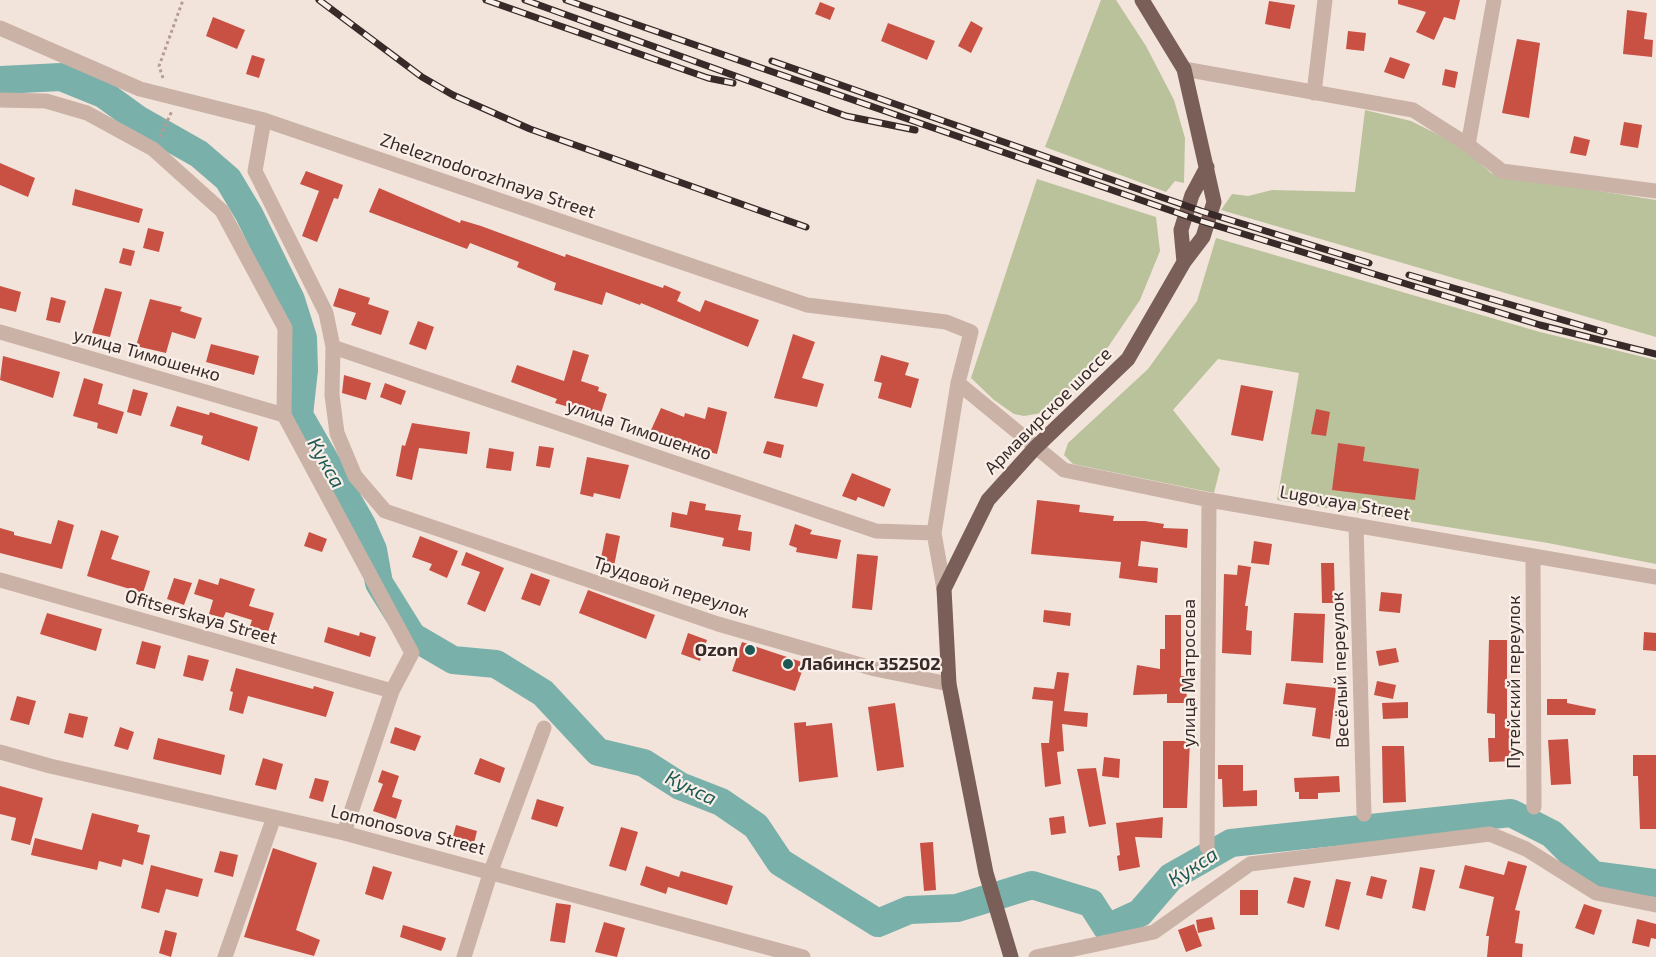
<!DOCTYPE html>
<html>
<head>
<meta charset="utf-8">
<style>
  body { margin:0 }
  canvas { display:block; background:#f2e4db }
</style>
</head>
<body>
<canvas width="1656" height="957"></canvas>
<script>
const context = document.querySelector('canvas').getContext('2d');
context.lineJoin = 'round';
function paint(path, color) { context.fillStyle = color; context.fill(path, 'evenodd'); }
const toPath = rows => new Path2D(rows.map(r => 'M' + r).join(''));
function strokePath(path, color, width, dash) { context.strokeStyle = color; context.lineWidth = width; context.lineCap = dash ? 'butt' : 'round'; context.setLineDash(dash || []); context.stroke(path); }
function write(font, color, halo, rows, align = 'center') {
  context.font = font + ' "Exo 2",sans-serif'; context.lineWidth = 4.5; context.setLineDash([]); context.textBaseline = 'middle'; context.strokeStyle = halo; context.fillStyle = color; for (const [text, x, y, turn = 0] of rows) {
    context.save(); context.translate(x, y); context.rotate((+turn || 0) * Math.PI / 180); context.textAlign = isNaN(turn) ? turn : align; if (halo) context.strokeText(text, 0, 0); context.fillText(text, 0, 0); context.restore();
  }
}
paint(toPath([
  [1101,0,1116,0,1146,46,1174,100,1185,138,1184,183,1175,181,1166,192,1045,147],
  [1365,110,1411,121,1459,145,1491,173,1498,175,1656,200,1656,337,1221,210,1232,194,1248,196,1272,190,1355,192],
  [1037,179,1156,217,1160,251,1140,300,1108,347,1059,401,1042,413,1024,416,1014,414,994,400,971,378],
  [1216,238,1540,332,1656,360,1656,564,1548,543,1277,500,1299,373,1218,359,1173,410,1220,469,1214,493,1073,464,1064,455,1068,443,1148,369,1197,301]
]), '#bac29b');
strokePath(toPath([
  [0,80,61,77,103,94,139,120,199,154,228,179,249,214,291,300,303,338,304,370,299,415,362,525,373,550,379,583,412,636,453,660,496,664,543,693,598,752,644,763,680,786,721,802,756,826,780,862,878,923,909,910,957,908,1032,885,1091,903,1107,928,1140,913,1171,877,1231,843,1511,813,1552,834,1593,875,1656,883]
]), '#7ab0aa', 28);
paint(toPath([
  [1398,0,1460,0,1455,20,1444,17,1434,40,1416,32,1426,12,1398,4],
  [1269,1,1295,5,1290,29,1265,24],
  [820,2,835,8,830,20,815,14],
  [1627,10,1647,13,1644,39,1653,40,1652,57,1623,54],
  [213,17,245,30,237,49,206,36],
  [971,21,983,28,971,53,958,46],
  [888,23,935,41,927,60,881,41],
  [1348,31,1366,33,1364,51,1346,49],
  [1517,39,1540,43,1529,118,1502,113],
  [252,55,265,59,259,78,246,74],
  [1390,57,1410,64,1404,79,1384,72],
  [1445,69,1458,72,1455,88,1442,85],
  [1624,122,1642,125,1638,148,1620,145],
  [1574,136,1590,140,1586,156,1570,153],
  [0,163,35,178,28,197,0,185],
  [306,171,343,185,338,199,334,198,317,242,302,236,319,191,300,184],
  [379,188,460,223,461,220,481,226,565,257,566,254,663,288,664,285,681,292,677,301,700,312,705,300,759,320,748,347,641,303,640,305,606,292,602,305,554,290,556,283,517,267,519,262,470,243,467,249,369,212],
  [75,189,143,209,139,223,72,205],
  [148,228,164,232,159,252,143,248],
  [123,248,135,251,131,266,119,263],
  [0,286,21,292,16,312,0,308],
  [105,288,122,292,110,337,92,333],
  [339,288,370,298,368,304,389,311,381,335,351,325,356,313,333,306],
  [51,297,66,301,60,323,46,320],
  [150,299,182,307,180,311,202,318,195,339,172,332,166,353,136,346],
  [418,321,434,327,426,350,409,344],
  [793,334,815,342,802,378,824,384,817,407,774,398],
  [211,344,259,356,254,375,206,362],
  [573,350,589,355,581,381,599,387,598,391,607,394,600,416,555,403,557,399,511,382,517,365,564,381],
  [881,355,909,363,905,375,919,379,911,408,878,398,882,383,874,381],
  [3,356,60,372,53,398,0,380],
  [344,375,371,383,366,400,342,393],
  [84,378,103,384,98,404,124,412,117,434,97,428,98,423,73,416],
  [385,383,406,391,401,405,380,397],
  [1241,385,1273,391,1263,441,1231,435],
  [133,389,148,393,141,416,127,412],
  [177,406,209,415,210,412,258,427,249,461,201,444,203,436,170,426],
  [708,407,727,412,717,454,677,444,678,441,651,430,661,408,684,417,685,413,705,419],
  [1316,409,1330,412,1326,436,1311,434],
  [412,423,470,432,467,454,419,448,412,480,396,476,402,445,405,446],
  [767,441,784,445,781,458,763,453],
  [1338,443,1365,447,1363,461,1419,469,1415,500,1332,490],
  [539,446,554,448,550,468,536,466],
  [489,448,514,452,511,471,486,468],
  [587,457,629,465,620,499,594,493,593,497,580,494],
  [852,473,891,489,884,507,858,497,856,501,842,496],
  [1037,500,1080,505,1079,512,1114,516,1113,521,1145,521,1164,524,1163,528,1188,529,1187,548,1141,541,1138,566,1158,568,1157,583,1119,578,1121,562,1031,554],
  [690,501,706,504,705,510,741,515,738,530,752,532,750,551,722,546,724,538,670,527,672,512,687,515],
  [58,520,74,525,62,569,0,553,0,528,14,532,14,535,51,544],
  [795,524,812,530,810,534,841,540,837,559,796,552,797,548,789,545],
  [101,530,119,536,111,559,150,571,143,593,87,576],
  [309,532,327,539,322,552,304,546],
  [606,533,620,536,614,566,600,563],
  [420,536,458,551,447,578,429,570,432,564,412,557],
  [1254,541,1272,544,1269,565,1251,563],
  [466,552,504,568,485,612,467,604,480,572,461,565],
  [857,554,878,556,872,610,852,608],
  [1321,563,1334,563,1335,603,1322,603],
  [1238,565,1251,567,1245,606,1248,606,1246,630,1252,631,1251,655,1222,653,1224,574,1237,575],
  [531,573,550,580,540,606,521,599],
  [174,578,192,583,184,605,167,599],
  [220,578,255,589,249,606,274,613,268,632,250,626,252,620,226,612,223,618,209,614,213,600,194,594,199,579,218,585],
  [588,590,655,615,646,639,579,613],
  [1381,592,1402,594,1400,613,1379,611],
  [1044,610,1071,613,1070,626,1043,622],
  [47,613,102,629,96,651,40,634],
  [1294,613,1325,614,1323,663,1291,661],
  [1165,615,1181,615,1181,676,1186,676,1187,703,1167,703,1167,694,1133,695,1137,665,1160,669,1160,649,1165,649],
  [328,627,359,636,360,632,376,637,370,657,324,642],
  [1644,632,1656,633,1656,651,1643,650],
  [688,633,707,640,700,661,681,654],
  [1489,640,1507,640,1507,719,1514,719,1514,761,1489,762,1488,738,1495,738,1495,714,1487,713],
  [142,641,161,646,155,669,136,664],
  [742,642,805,663,795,691,732,671],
  [1396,648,1399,662,1379,666,1376,651],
  [188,655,209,660,203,681,183,676],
  [236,668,313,689,314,686,334,692,326,717,248,696,243,714,229,710,233,692,230,691],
  [1057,672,1069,673,1064,711,1088,713,1087,727,1062,724,1064,751,1057,752,1061,784,1045,787,1041,743,1049,743,1053,701,1032,699,1034,687,1054,689],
  [1377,681,1396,685,1393,699,1374,695],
  [1286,683,1336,688,1330,739,1312,736,1316,708,1283,704],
  [17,696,36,701,29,725,10,720],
  [1547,699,1567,699,1567,703,1596,709,1595,715,1547,715],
  [1408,702,1408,718,1383,719,1382,703],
  [895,703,904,767,877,771,868,707],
  [69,713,88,717,83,738,64,733],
  [806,722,806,726,832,723,838,777,799,782,794,723],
  [120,727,134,732,128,750,114,746],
  [395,727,421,736,415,751,390,743],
  [158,738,225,755,221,775,153,759],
  [1568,739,1571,784,1551,785,1548,740],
  [1163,741,1190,741,1187,808,1163,808],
  [1382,746,1404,746,1406,802,1383,803],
  [1633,755,1656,755,1656,829,1640,829,1638,776,1633,776],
  [1104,757,1120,759,1119,778,1102,776],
  [263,758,283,764,276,790,255,785],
  [480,758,505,768,500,783,474,774],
  [1218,765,1243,765,1243,791,1257,790,1257,806,1223,807,1222,779,1218,779],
  [1096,768,1106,824,1089,827,1077,769],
  [382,770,399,776,392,797,402,800,396,819,373,811,383,784,378,782],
  [1339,776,1340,792,1318,793,1318,799,1299,799,1299,792,1295,792,1294,778],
  [315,778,329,781,323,802,309,798],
  [0,786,43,798,30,845,11,840,16,818,0,814],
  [537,799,564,807,557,827,531,819],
  [92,813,139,825,137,832,150,835,143,865,123,859,121,867,99,861,97,870,31,855,35,838,82,850],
  [1064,816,1066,833,1051,835,1049,818],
  [1163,817,1162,838,1135,837,1140,867,1119,871,1117,856,1120,855,1116,823],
  [456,825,477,831,474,843,453,836],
  [621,827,638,832,626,871,609,866],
  [933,842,936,890,924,891,920,843],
  [273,848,317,863,296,930,320,940,314,956,244,937],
  [220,851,238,855,233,877,214,872],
  [1508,861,1527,866,1515,910,1520,911,1515,943,1523,944,1522,957,1487,957,1489,936,1486,936,1494,897,1459,888,1465,865,1504,875],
  [151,865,203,879,198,897,166,889,159,913,141,908],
  [373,866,392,872,383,900,365,894],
  [646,866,679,877,681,871,733,886,727,905,668,887,666,894,640,885],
  [1420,867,1435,870,1425,911,1412,908],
  [1371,876,1387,880,1382,899,1366,895],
  [1294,877,1311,881,1304,908,1287,903],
  [1336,879,1351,882,1339,930,1325,926],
  [1240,890,1258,890,1258,915,1240,915],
  [556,903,571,905,565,943,550,941],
  [1584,904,1602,910,1594,935,1575,928],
  [1212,917,1215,929,1198,933,1196,920],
  [1637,919,1656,924,1656,939,1651,938,1649,947,1632,943],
  [604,922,625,928,617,957,595,952],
  [1194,924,1202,946,1186,952,1178,930],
  [403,925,446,938,443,947,441,951,400,937],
  [165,930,177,933,171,957,159,953]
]), '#c85144');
strokePath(toPath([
  [163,78,159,66,183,0],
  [160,137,172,111]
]), '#b69c91', 3, [3, 3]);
strokePath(toPath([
  [0,28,140,89,264,120,807,305,946,322,971,332,958,383,934,533,944,589],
  [1184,69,1413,110,1468,145,1502,171,1656,191],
  [1314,93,1325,0],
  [0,100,46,101,87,113,153,149,222,211,285,328,284,415,412,653,392,691,344,833],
  [264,120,255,171,326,313,333,347,332,395,337,433,355,476,385,511,718,624,875,669,949,684],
  [1468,145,1494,0],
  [0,332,284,415],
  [333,347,876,531,934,533],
  [958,383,1064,470,1209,500,1656,577],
  [1356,525,1364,814],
  [1533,556,1534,807],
  [0,580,392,691],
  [0,752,50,766,344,833,803,957],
  [1207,847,1209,500],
  [225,957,274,817],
  [464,957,491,871,544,728],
  [1036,957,1154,932,1250,864,1490,834,1526,849,1596,893,1656,905]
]), '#cbb2a7', 15);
strokePath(toPath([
  [1184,262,1181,230,1192,195,1207,167],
  [1011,957,986,873,949,684,944,589,988,500,1035,448,1128,359,1184,262,1203,237,1214,202,1184,69,1142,0]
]), '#795f58', 15);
const rail = toPath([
  [319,0,422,77,453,95,530,129,806,227],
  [486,0,708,78,733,83],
  [525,0,846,116,915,130],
  [566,0,1198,220,1540,325,1656,354],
  [772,61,1201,211,1369,263],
  [1409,275,1604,332]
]);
strokePath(rail, '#372a28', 7);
strokePath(rail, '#faefe8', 4.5, [14]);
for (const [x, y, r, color] of [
  [750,650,6,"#1c5954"],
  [788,664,6,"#1c5954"]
]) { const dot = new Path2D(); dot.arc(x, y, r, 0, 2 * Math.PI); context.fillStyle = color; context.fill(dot); strokePath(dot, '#faefe8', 2); }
write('18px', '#372a28', '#faefe8', [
  ["Zheleznodorozhnaya Street",488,176,19],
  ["улица Тимошенко",147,355,16],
  ["Армавирское шоссе",1048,411,-45],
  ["улица Тимошенко",639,430,19],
  ["Lugovaya Street",1345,503,10],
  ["Трудовой переулок",671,587,18],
  ["Ofitserskaya Street",201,617,16],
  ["Весёлый переулок",1340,670,-92],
  ["улица Матросова",1189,673,-90],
  ["Путейский переулок",1514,682,-90],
  ["Lomonosova Street",408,830,14]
]);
write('bold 18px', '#372a28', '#faefe8', [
  ["Ozon",738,650],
  ["Лабинск 352502",800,664,"left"]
], 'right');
write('italic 20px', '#1c5954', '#faefe8', [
  ["Кукса",326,463,60],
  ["Кукса",691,788,26],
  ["Кукса",1193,867,-33]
]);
</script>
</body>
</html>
